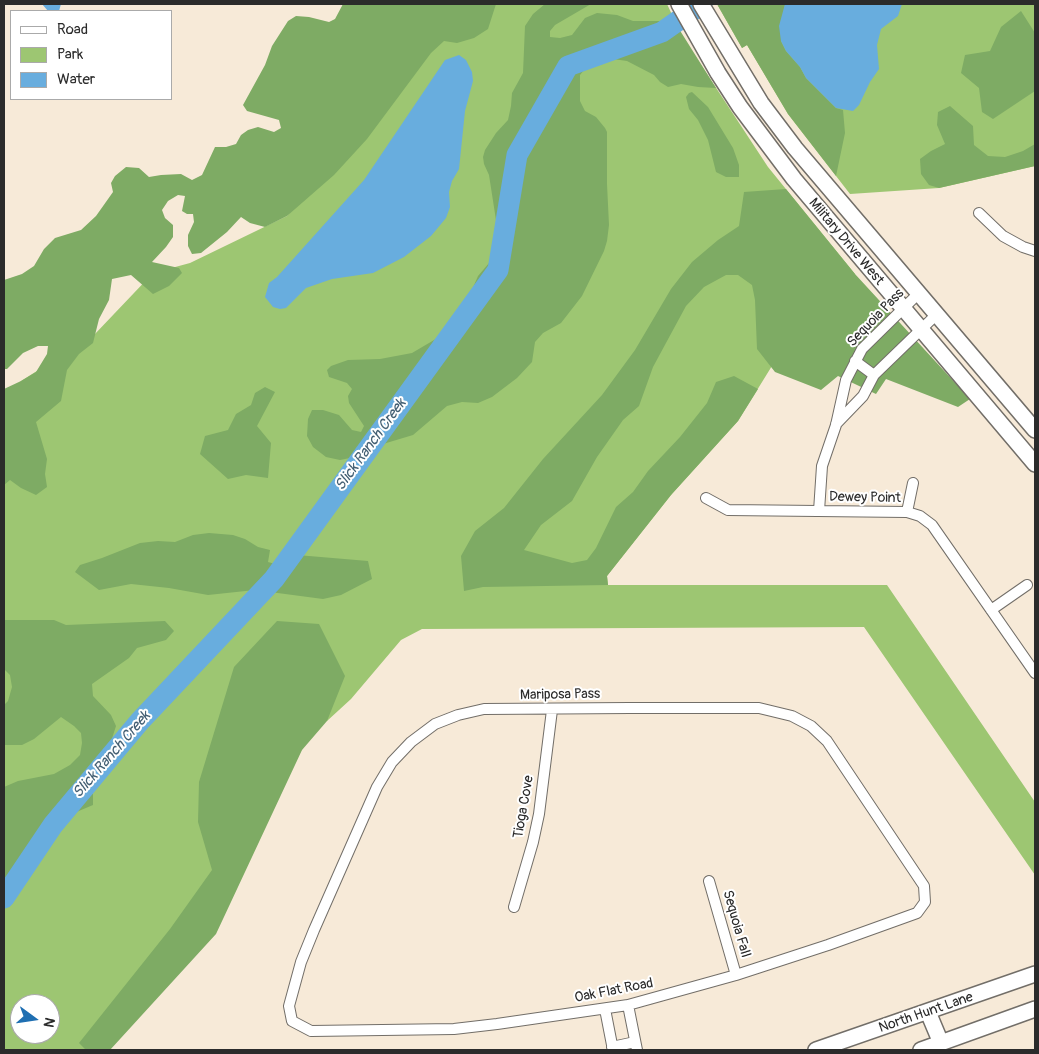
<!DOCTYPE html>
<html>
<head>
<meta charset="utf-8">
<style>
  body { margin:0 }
  #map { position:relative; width:1039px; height:1054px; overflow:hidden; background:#f7ead8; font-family:Pangolin,sans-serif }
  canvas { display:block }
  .frame { position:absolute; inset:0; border:5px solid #2b2b2b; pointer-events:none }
  .legend { position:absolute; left:10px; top:10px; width:162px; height:90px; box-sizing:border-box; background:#fff; border:1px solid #aaa; margin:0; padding:6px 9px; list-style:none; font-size:15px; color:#2b2b2b }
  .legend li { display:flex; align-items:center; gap:10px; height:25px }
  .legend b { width:25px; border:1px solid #aaa }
  .north { position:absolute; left:10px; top:994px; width:50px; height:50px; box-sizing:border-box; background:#fff; border:1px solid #aaa; border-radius:50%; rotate:104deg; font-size:14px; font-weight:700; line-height:20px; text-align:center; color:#2b2b2b }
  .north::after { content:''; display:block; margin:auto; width:18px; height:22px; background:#1f6fb2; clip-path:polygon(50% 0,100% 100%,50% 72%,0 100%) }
</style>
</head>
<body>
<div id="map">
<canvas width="1039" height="1054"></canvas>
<div class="frame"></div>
<ul class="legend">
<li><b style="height:6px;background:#fff"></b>Road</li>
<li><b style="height:14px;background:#9dc672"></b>Park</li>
<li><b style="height:14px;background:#68adde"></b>Water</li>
</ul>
<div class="north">N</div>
</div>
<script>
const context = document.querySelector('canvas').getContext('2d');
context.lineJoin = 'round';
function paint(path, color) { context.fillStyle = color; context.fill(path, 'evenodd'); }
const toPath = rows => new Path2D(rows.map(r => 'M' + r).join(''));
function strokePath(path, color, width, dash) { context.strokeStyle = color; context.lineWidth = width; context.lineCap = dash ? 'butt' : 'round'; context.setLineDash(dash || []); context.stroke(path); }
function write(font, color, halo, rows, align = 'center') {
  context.font = font + ' Pangolin,sans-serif'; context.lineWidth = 4; context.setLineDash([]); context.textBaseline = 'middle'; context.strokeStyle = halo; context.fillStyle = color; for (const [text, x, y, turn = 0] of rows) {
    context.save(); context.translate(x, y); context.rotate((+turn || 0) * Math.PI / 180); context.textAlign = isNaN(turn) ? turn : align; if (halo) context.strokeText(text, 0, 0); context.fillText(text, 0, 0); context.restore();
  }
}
paint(toPath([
  [464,4,667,4,682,36,768,167,855,274,775,361,738,421,671,495,607,576,608,585,887,585,1035,802,1035,875,864,627,422,629,401,640,351,699,327,721,322,718,110,1050,4,1050,4,404,21,381,94,335,153,273,190,263,287,216],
  [20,1004,50,1004,50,1034,20,1034],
  [717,4,1035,4,1035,166,939,188,850,194,788,114,747,45,742,48]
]), '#9dc672');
paint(toPath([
  [343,4,496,4,488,29,474,38,457,43,444,41,431,53,367,139,334,175,287,216,265,227,250,223,241,217,227,232,201,253,192,254,188,246,188,235,194,222,193,214,187,214,182,211,185,196,178,195,168,201,162,210,165,218,173,225,173,237,166,247,152,262,179,268,182,273,169,286,153,294,131,275,112,279,109,300,99,319,93,343,79,354,67,370,61,401,36,422,47,459,45,474,47,487,36,495,21,488,10,480,4,485,4,389,21,381,36,372,47,354,48,346,38,346,23,353,7,369,4,369,4,280,22,274,34,266,44,249,55,238,81,230,96,216,113,192,111,183,115,176,126,167,139,168,149,177,161,175,181,174,192,180,202,175,215,147,226,147,236,144,241,135,248,130,258,127,274,132,281,128,279,120,247,111,243,105,265,65,272,46,288,21,296,16,309,17,329,22,335,19],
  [545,4,591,4,555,25,550,31,550,37,560,38,572,35,585,18,597,13,617,15,633,21,674,21,716,88,698,87,681,84,668,87,660,82,654,75,627,61,613,59,588,65,580,75,580,101,585,111,596,117,605,128,607,132,607,184,609,225,607,241,604,251,582,296,561,323,543,333,535,342,532,362,517,378,492,397,478,403,462,402,447,406,413,435,373,447,355,457,340,460,326,457,313,447,307,436,308,419,312,410,323,410,339,415,352,430,361,432,364,426,349,403,348,396,352,389,347,383,329,377,327,370,331,366,348,360,380,359,412,353,446,333,460,318,478,276,495,256,499,246,498,233,489,175,484,164,483,157,485,150,496,133,508,120,511,106,512,93,523,73,525,26,533,14],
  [717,4,785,4,781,41,786,51,800,67,806,78,836,108,843,110,845,133,836,176,788,114,747,45,742,48],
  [1021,11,1035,33,1035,91,993,119,982,112,979,88,961,73,965,55,990,51,1001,27],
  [692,92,708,107,733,148,739,165,739,177,726,177,716,172,708,140,698,120,689,109,686,97,689,93],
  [950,106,973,126,974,145,988,156,1005,157,1023,151,1035,144,1035,166,939,188,929,185,921,174,920,159,931,151,945,144,937,125,938,112],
  [786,189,855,274,970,399,958,407,886,379,876,394,838,376,821,390,775,372,757,349,755,300,752,285,738,275,726,275,704,287,686,306,653,367,639,406,623,420,597,457,572,501,541,525,524,550,572,563,587,560,596,548,616,507,633,492,648,471,680,437,707,403,716,382,734,376,758,389,738,421,671,495,607,576,608,585,483,587,464,591,461,556,475,531,504,508,543,459,602,395,635,350,671,289,692,262,718,240,739,226,744,192],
  [265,387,275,392,257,426,271,443,268,478,246,475,228,479,200,454,205,436,228,430,236,414,251,405,255,393],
  [209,533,233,535,245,539,258,547,270,550,268,562,286,567,297,555,368,561,372,579,341,595,323,599,255,590,208,595,169,588,131,584,99,590,75,572,80,565,102,558,140,543,158,541,175,542,193,535],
  [4,620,54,620,66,625,165,621,174,631,166,640,137,648,129,658,92,684,93,696,111,715,116,726,107,754,93,784,93,805,62,818,45,850,21,888,4,906,4,787,18,781,54,774,70,765,80,755,82,743,81,733,74,726,61,717,34,739,22,745,4,745,4,705,8,701,12,687,10,675,4,669],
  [277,621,319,624,345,676,327,721,302,750,216,934,110,1050,86,1050,79,1043,170,929,212,870,198,822,199,782,234,667]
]), '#7eab64');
paint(toPath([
  [42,4,61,4,59,11,48,11],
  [785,4,902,4,898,16,881,29,877,45,879,69,870,82,859,105,853,111,836,108,806,78,800,67,786,51,781,41,779,26],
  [459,55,466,60,472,72,473,81,465,111,459,169,452,181,449,192,450,207,446,218,431,236,404,257,373,273,332,279,306,288,286,308,280,309,273,307,265,297,269,283,277,277,364,180,445,60]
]), '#68adde');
strokePath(toPath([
  [4,898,53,825,140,721,274,579,498,270,517,155,568,66,662,32,702,4]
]), '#68adde', 21);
const street = toPath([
  [979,213,1003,236,1023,247,1035,251],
  [855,361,874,375],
  [836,424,863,396,874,375,936,315],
  [706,498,728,510,907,512,920,516,932,525,1035,673],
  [819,511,822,466,836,425,846,380,862,349,918,294],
  [907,512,913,483],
  [991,610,1027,585],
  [630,708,759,708,792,716,811,726,827,741,924,886,925,902,917,913,828,945,736,975,628,1005,497,1024,454,1029,311,1031,292,1021,289,1006,301,962,314,930,377,787,392,762,411,742,435,724,458,715,484,709,630,708],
  [709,881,736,975],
  [514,907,533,842,539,814,552,710],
  [628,1005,637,1050],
  [605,1009,613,1050],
  [612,1047,635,1042]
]);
const secondary = toPath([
  [679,4,718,73,740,107,794,179,1035,464],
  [701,4,761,103,795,148,1035,430],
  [928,1012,941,1043],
  [816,1050,1035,974],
  [921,1050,1035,1009]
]);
strokePath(street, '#726e68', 12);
strokePath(secondary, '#726e68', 18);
strokePath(street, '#fff', 10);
strokePath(secondary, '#fff', 15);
write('14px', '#2b2b2b', '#fff', [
  ["Military Drive West",846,242,50],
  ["Sequoia Pass",876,318,-46],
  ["Dewey Point",865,498,1],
  ["Mariposa Pass",560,695,-1],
  ["Tioga Cove",524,807,-80],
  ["Sequoia Fall",736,924,74],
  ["Oak Flat Road",614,991,-11],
  ["North Hunt Lane",926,1013,-19]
]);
write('italic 15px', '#435f73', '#fff', [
  ["Slick Ranch Creek",371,445,-54],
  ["Slick Ranch Creek",112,755,-49]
]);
</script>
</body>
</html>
